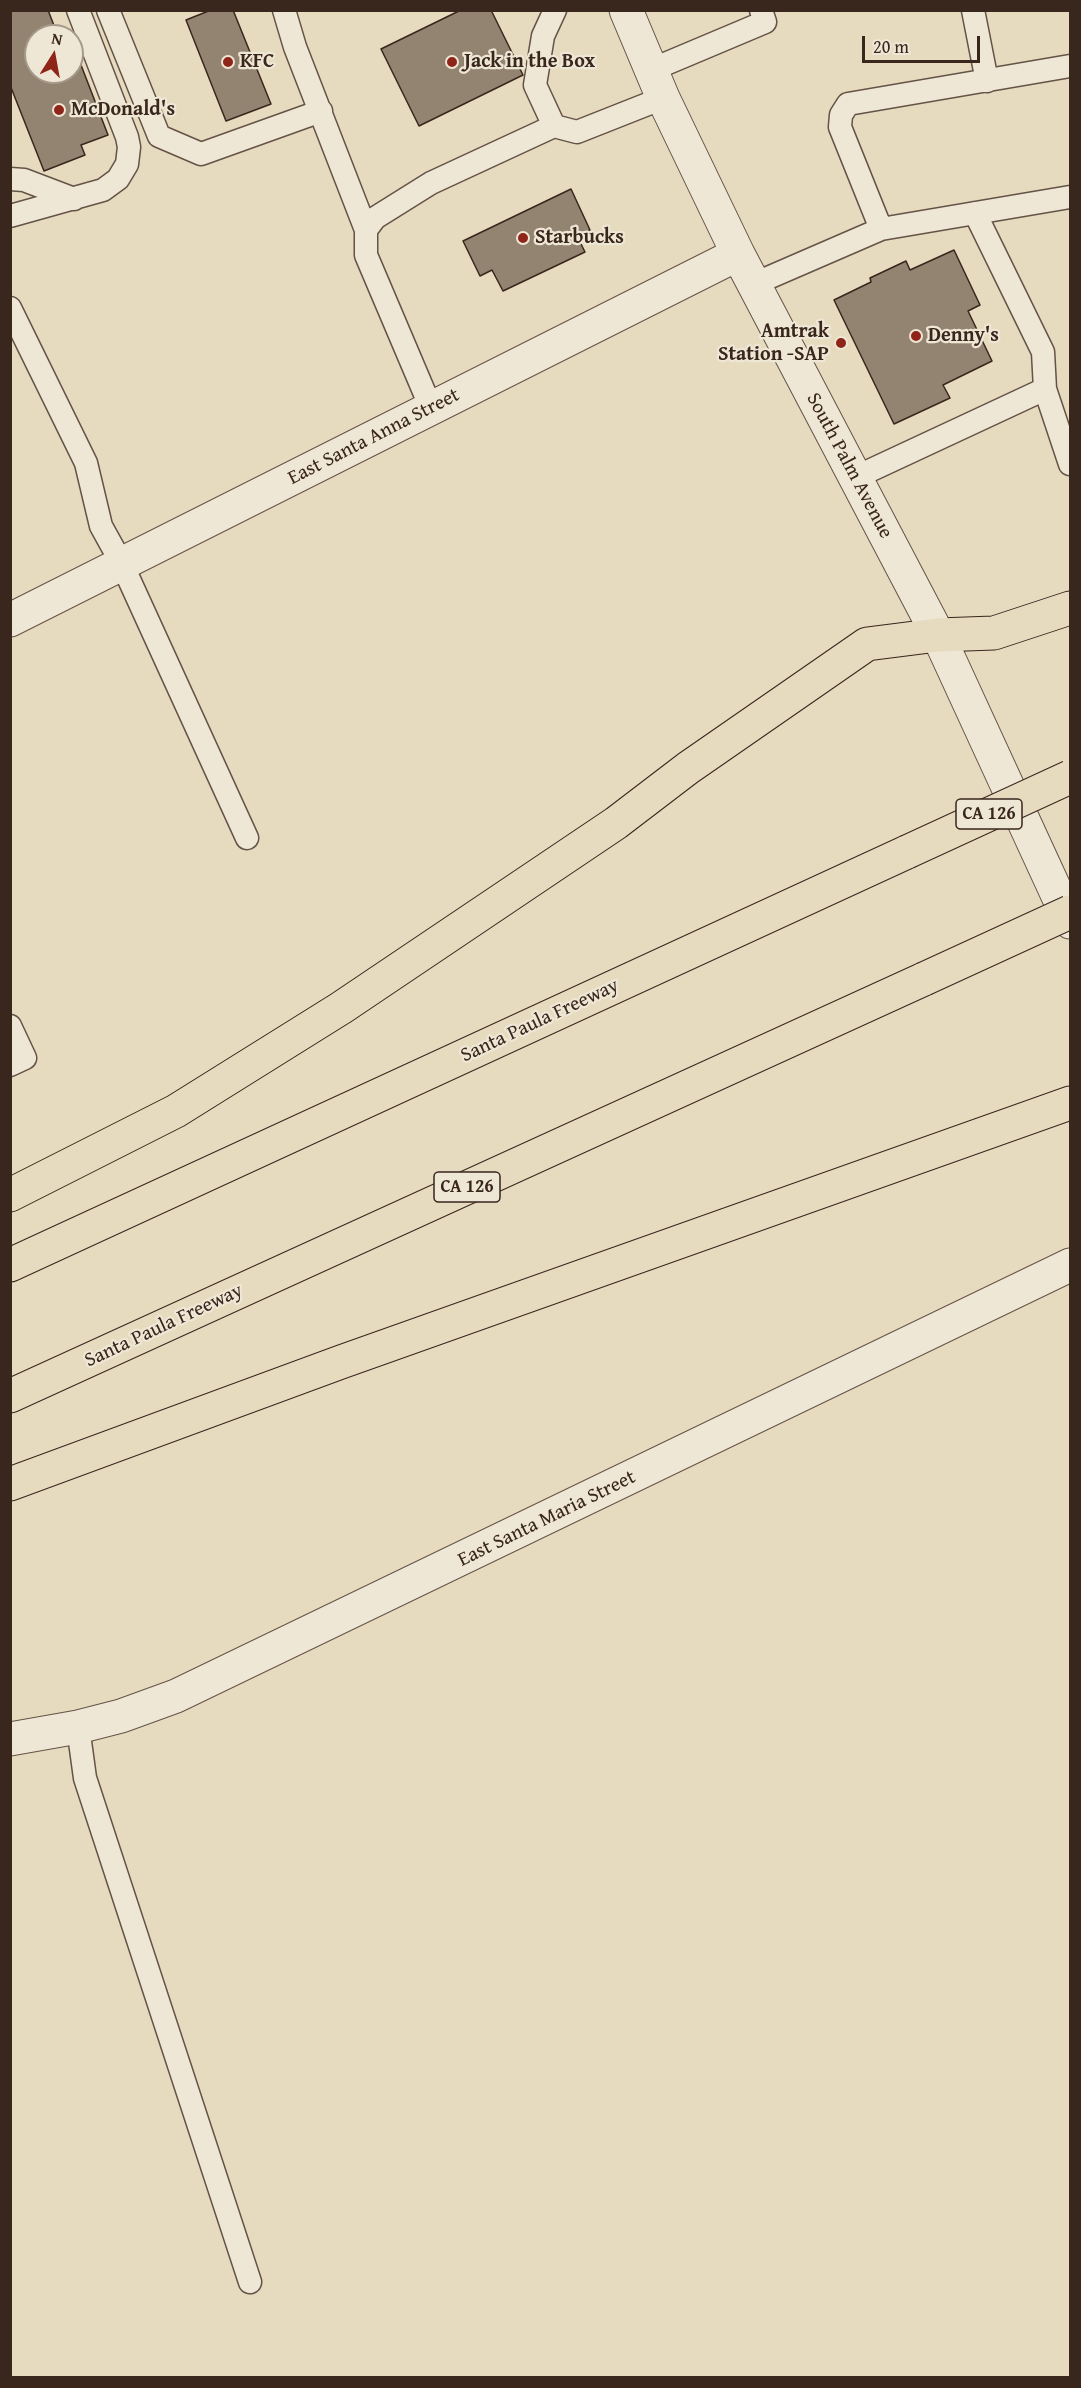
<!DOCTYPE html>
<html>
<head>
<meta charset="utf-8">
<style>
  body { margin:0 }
  #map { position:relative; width:1081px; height:2388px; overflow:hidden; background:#e6dabf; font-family:"Gentium Book Plus",serif }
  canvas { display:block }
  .frame { position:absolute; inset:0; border:12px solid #39261d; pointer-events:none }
  .north { position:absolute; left:24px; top:24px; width:60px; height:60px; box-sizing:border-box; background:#efe7d5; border:2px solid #a69a8b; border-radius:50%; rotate:11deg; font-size:16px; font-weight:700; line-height:24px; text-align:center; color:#39261d }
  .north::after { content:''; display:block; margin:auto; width:21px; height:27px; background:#8f2418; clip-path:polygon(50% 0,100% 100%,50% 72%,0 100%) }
  .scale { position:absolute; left:862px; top:36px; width:118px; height:27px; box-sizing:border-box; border:3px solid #39261d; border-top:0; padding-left:8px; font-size:18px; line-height:21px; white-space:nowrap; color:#39261d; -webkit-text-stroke:4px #efe7d5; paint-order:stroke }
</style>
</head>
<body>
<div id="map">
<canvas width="1081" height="2388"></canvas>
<div class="frame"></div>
<div class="north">N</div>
<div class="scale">20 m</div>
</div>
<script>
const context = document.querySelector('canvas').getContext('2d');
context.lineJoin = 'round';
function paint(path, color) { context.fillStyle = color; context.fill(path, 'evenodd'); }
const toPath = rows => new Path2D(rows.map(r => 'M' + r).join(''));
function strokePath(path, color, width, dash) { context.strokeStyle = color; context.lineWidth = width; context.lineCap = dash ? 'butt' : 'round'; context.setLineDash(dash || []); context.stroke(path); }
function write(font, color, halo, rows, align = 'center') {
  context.font = font + ' "Gentium Book Plus",serif'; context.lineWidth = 4.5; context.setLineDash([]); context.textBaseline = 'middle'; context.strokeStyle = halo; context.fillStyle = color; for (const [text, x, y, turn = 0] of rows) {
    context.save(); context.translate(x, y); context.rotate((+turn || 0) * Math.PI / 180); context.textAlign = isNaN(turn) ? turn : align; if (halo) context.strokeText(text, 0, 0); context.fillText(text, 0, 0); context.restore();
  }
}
const building = toPath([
  [10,10,48,10,58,36,36,36,36,72,72,72,72,54,76,52,108,135,81,145,85,155,44,171,10,85,10,10],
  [211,10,233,10,271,104,226,121,186,20,211,10],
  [461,10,491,10,523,75,419,126,381,49,461,10],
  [571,189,590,230,577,236,585,252,503,291,492,270,480,276,463,241,571,189],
  [954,250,980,305,968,311,992,361,943,385,950,398,894,424,834,300,871,282,870,278,906,261,910,270,954,250]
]);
paint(building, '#938471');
strokePath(building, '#39261d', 1.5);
const service = toPath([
  [108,10,159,136,201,154,321,111],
  [284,10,295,47,366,230],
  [973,10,987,81],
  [651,70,765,22,761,10],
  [554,126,535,85,543,36,555,10],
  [10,179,24,180,74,199],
  [975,213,1043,352,1045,389,1070,464],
  [10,216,103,190,118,179,127,164,129,147,127,137,78,10],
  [881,229,840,127,841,115,848,104,1070,66],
  [754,284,881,229,1070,197],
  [10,308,86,463,101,526,122,564,247,838],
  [431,408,366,255,366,230,375,218,431,183,554,126,577,132,663,98],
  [854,478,1045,389],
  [10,1026,25,1058,10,1065],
  [78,1727,85,1778,250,2282]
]);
const minor = toPath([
  [626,10,663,98,738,254,938,635],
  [10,620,738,254]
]);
const tertiary = toPath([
  [938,635,1070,922],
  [10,1739,78,1727,121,1716,176,1696,1070,1265]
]);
const motorway = toPath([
  [10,1195,176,1111,341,1008,616,823,688,768,867,644,938,635,994,633,1070,608],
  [10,1265,907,852],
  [10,1396,924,979],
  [10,1484,341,1362,1070,1103]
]);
strokePath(service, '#645346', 25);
strokePath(minor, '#645346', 35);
strokePath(tertiary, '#645346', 35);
strokePath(motorway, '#39261d', 35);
strokePath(service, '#efe7d5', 22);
strokePath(minor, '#efe7d5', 33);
strokePath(tertiary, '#efe7d5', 33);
strokePath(motorway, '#e6dabf', 33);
const motorwayBridge = toPath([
  [907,852,1070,777],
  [924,979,1070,912]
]);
strokePath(motorwayBridge, '#39261d', 35, []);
strokePath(motorwayBridge, '#e6dabf', 33);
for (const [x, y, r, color] of [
  [228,62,6,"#8f2418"],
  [452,62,6,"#8f2418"],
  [59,110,6,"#8f2418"],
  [523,238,6,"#8f2418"],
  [916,336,6,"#8f2418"],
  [841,343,6,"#8f2418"]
]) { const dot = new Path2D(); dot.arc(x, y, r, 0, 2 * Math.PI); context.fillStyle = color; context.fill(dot); strokePath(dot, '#efe7d5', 2); }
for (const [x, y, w] of [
  [989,814,66],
  [467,1187,66]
]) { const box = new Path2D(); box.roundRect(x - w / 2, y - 15, w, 30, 4.5); context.fillStyle = '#efe7d5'; context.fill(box); strokePath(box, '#39261d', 1.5); }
write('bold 18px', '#39261d', null, [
  ["CA 126",989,814],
  ["CA 126",467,1187]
]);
write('bold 20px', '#39261d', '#efe7d5', [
  ["KFC",240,62],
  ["Jack in the Box",464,62],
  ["McDonald's",71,110],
  ["Starbucks",535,238],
  ["Amtrak",829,332,"right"],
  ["Station -SAP",829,355,"right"],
  ["Denny's",928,336]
], 'left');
write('20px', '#39261d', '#efe7d5', [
  ["East Santa Anna Street",374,437,-27],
  ["South Palm Avenue",849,466,62],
  ["Santa Paula Freeway",540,1021,-25],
  ["Santa Paula Freeway",164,1326,-25],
  ["East Santa Maria Street",547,1519,-26]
]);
</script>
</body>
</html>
